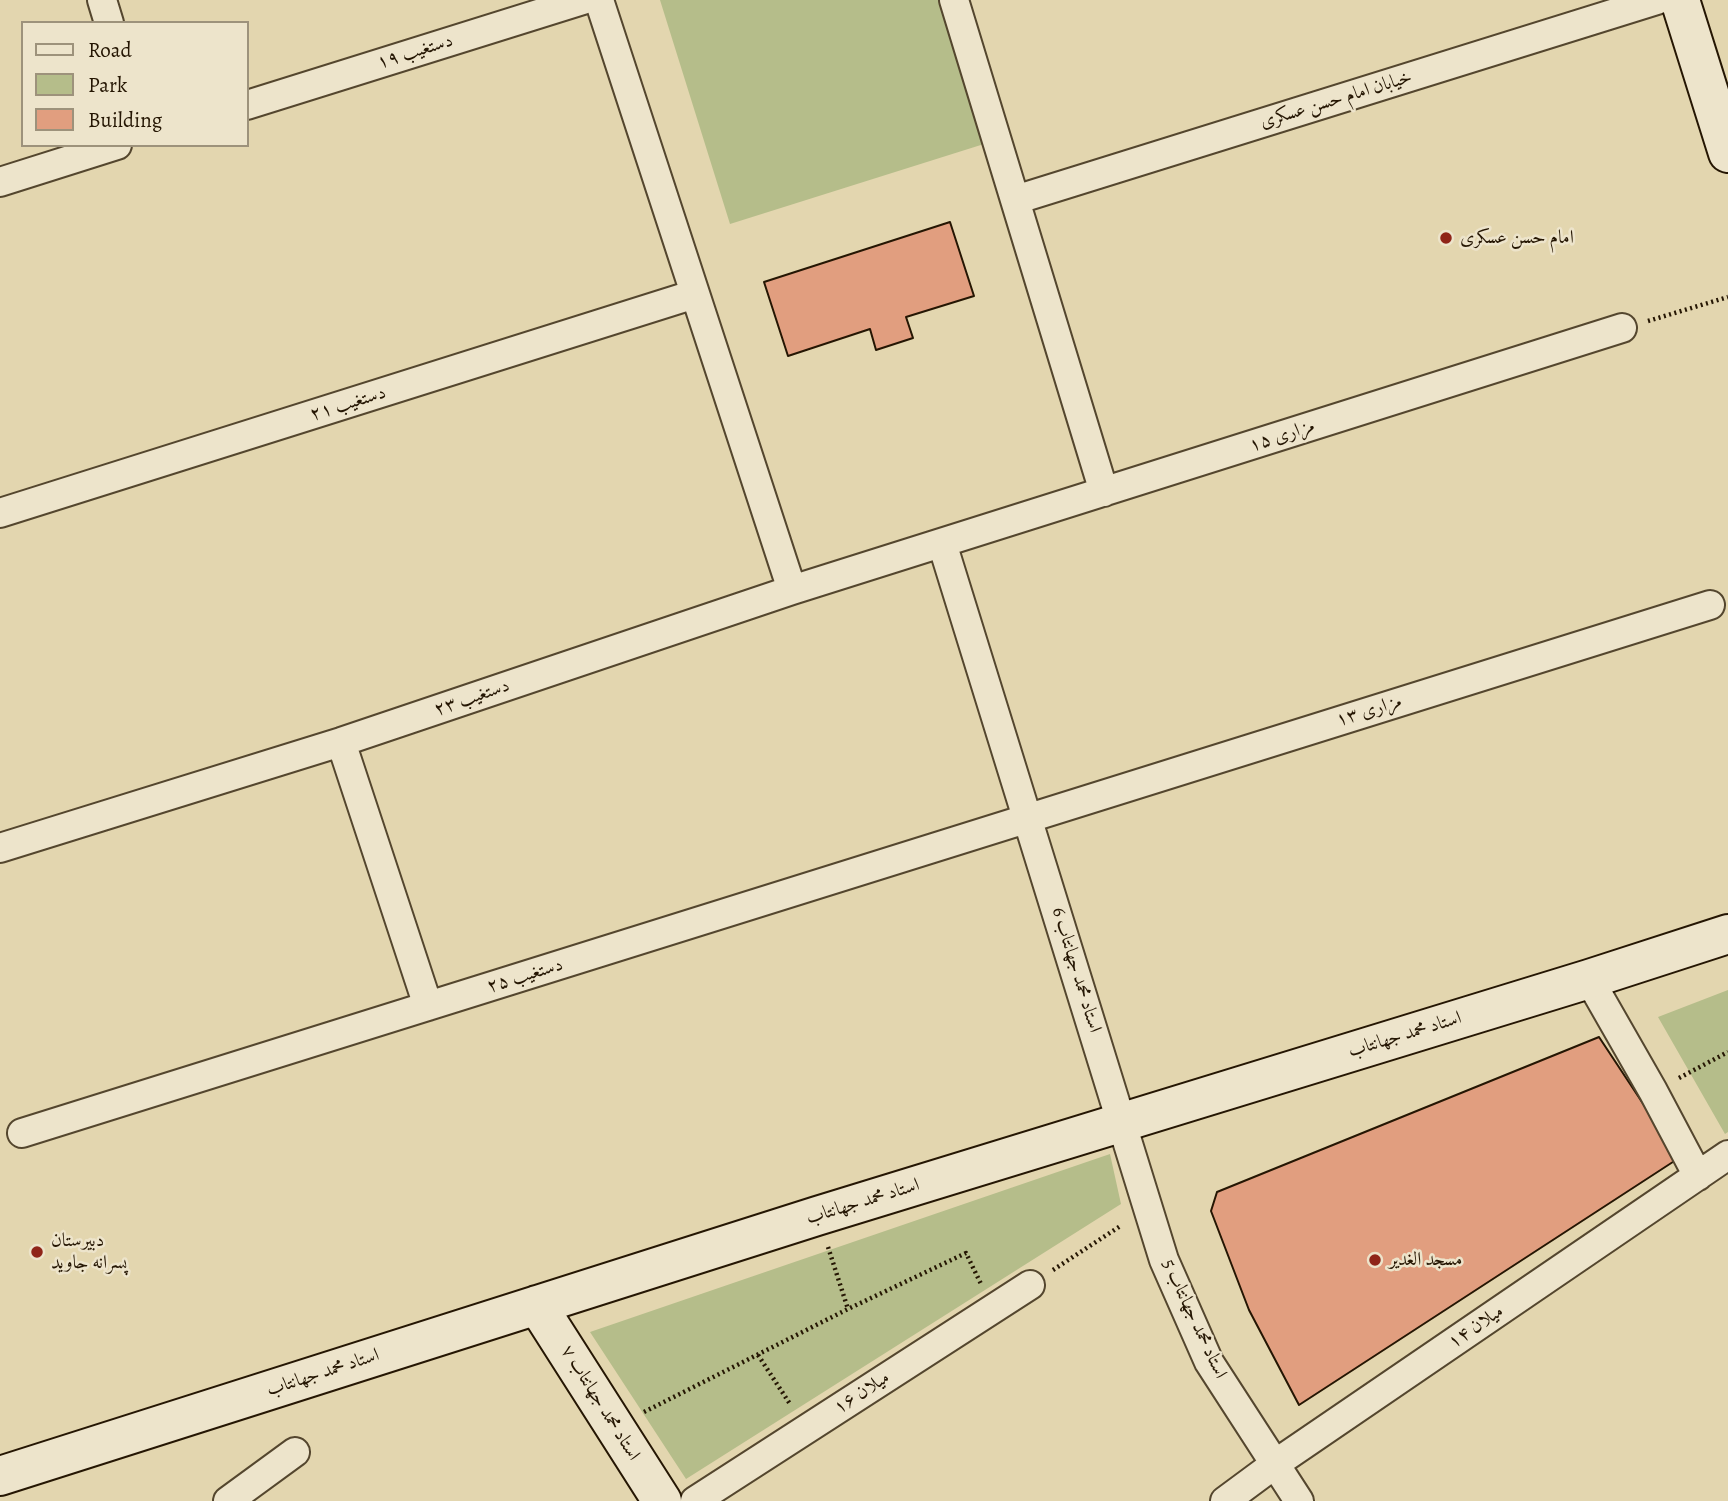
<!DOCTYPE html>
<html>
<head>
<meta charset="utf-8">
<style>
  body { margin:0 }
  #map { position:relative; width:1728px; height:1501px; overflow:hidden; background:#e3d6af; font-family:Alegreya,serif }
  canvas { display:block }
  .legend { position:absolute; left:21px; top:21px; width:228px; height:126px; box-sizing:border-box; background:#ede4cb; border:2px solid #9d927b; margin:0; padding:9px 12px; list-style:none; font-size:21px; color:#251603 }
  .legend li { display:flex; align-items:center; gap:14px; height:35px }
  .legend b { width:35px; border:2px solid #9d927b }
</style>
</head>
<body>
<div id="map">
<canvas width="1728" height="1501"></canvas>
<ul class="legend">
<li><b style="height:9px;background:#ede4cb"></b>Road</li>
<li><b style="height:19px;background:#b5bd8a"></b>Park</li>
<li><b style="height:19px;background:#e19e7f"></b>Building</li>
</ul>
</div>
<script>
const context = document.querySelector('canvas').getContext('2d');
context.lineJoin = 'round';
function paint(path, color) { context.fillStyle = color; context.fill(path, 'evenodd'); }
const toPath = rows => new Path2D(rows.map(r => 'M' + r).join(''));
function strokePath(path, color, width, dash) { context.strokeStyle = color; context.lineWidth = width; context.lineCap = dash ? 'butt' : 'round'; context.setLineDash(dash || []); context.stroke(path); }
function write(font, color, halo, rows, align = 'center') {
  context.font = font + ' Alegreya,Amiri,serif'; context.lineWidth = 5; context.setLineDash([]); context.textBaseline = 'middle'; context.strokeStyle = halo; context.fillStyle = color; for (const [text, x, y, turn = 0] of rows) {
    context.save(); context.translate(x, y); context.rotate((+turn || 0) * Math.PI / 180); context.textAlign = isNaN(turn) ? turn : align; if (halo) context.strokeText(text, 0, 0); context.fillText(text, 0, 0); context.restore();
  }
}
paint(toPath([
  [660,0,939,0,984,144,730,224],
  [1728,990,1728,1132,1725,1134,1658,1017],
  [1110,1154,1121,1204,686,1479,590,1332]
]), '#b5bd8a');
const building = toPath([
  [950,222,974,296,906,317,913,338,876,350,870,329,788,356,764,282,950,222],
  [1599,1037,1679,1158,1299,1405,1249,1310,1211,1211,1217,1192,1599,1037]
]);
paint(building, '#e19e7f');
strokePath(building, '#251603', 2);
const street = toPath([
  [102,0,109,23],
  [599,0,792,590],
  [954,0,1104,492],
  [247,105,583,0],
  [0,182,117,145],
  [1015,200,1657,0],
  [0,513,695,294],
  [942,543,1164,1260,1209,1362,1299,1501],
  [341,742,428,1006],
  [0,848,341,742,792,590,1622,328],
  [1589,979,1653,1091,1698,1176],
  [22,1133,1710,605],
  [228,1501,295,1452],
  [695,1501,1030,1285],
  [1225,1501,1275,1464,1728,1155]
]);
const secondary = toPath([
  [1680,0,1728,153],
  [537,1305,662,1501],
  [0,1476,817,1216,1589,979,1728,934]
]);
strokePath(street, '#54462e', 32);
strokePath(secondary, '#251603', 42);
strokePath(toPath([
  [1648,321,1728,297],
  [1679,1078,1728,1052],
  [828,1247,848,1309],
  [1053,1270,1122,1225],
  [758,1355,790,1404],
  [644,1412,848,1309,966,1253,981,1284]
]), '#251603', 4.5, [2, 3.5]);
strokePath(street, '#ede4cb', 28);
strokePath(secondary, '#ede4cb', 38);
for (const [x, y, r, color] of [
  [1446,238,7,"#8f2418"],
  [37,1252,7,"#8f2418"],
  [1375,1260,7,"#8f2418"]
]) { const dot = new Path2D(); dot.arc(x, y, r, 0, 2 * Math.PI); context.fillStyle = color; context.fill(dot); strokePath(dot, '#ede4cb', 2.5); }
write('19px', '#251603', '#ede4cb', [
  ["دستغیب ۱۹",415,52,-17],
  ["خیابان امام حسن عسکری",1336,100,-17],
  ["دستغیب ۲۱",348,404,-17],
  ["مزاری ۱۵",1282,436,-18],
  ["دستغیب ۲۳",472,698,-19],
  ["مزاری ۱۳",1369,711,-17],
  ["استاد محمد جهانتاب 6",1076,970,73],
  ["دستغیب ۲۵",525,976,-17],
  ["استاد محمد جهانتاب",1405,1035,-17],
  ["استاد محمد جهانتاب",863,1202,-17],
  ["استاد محمد جهانتاب 5",1194,1319,65],
  ["میلان ۱۴",1476,1327,-34],
  ["استاد محمد جهانتاب",323,1373,-18],
  ["میلان ۱۶",862,1393,-33],
  ["استاد محمد جهانتاب ۷",600,1403,58]
]);
write('19px', '#251603', '#ede4cb', [
  ["امام حسن عسکری",1460,238],
  ["دبیرستان",51,1241],
  ["پسرانه جاوید",51,1263],
  ["مسجد الغدیر",1389,1260]
], 'left');
</script>
</body>
</html>
